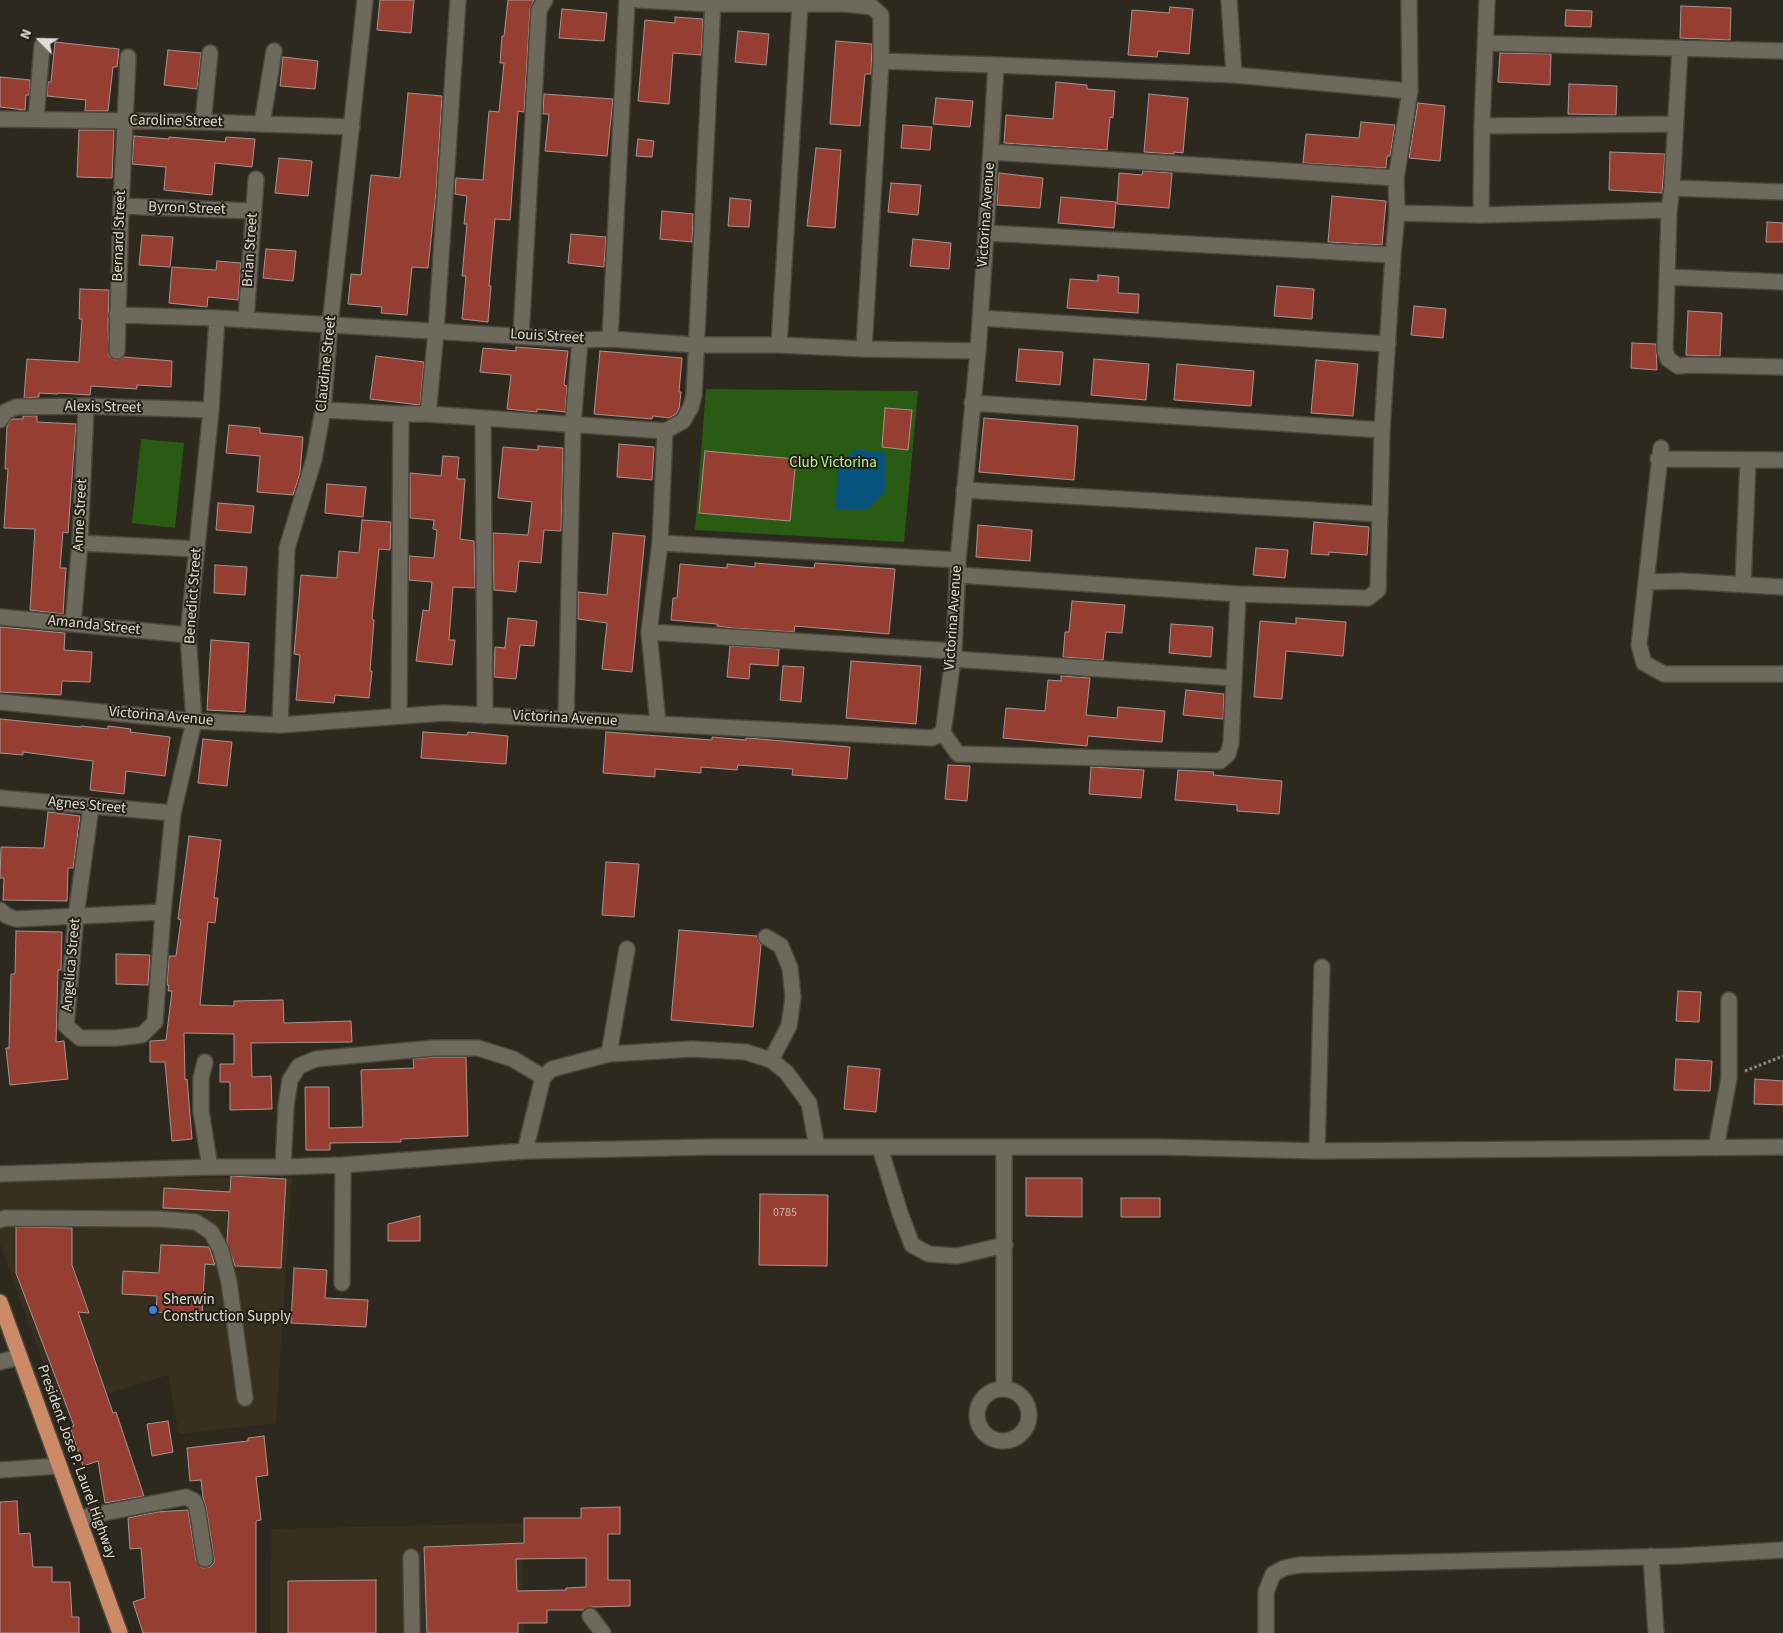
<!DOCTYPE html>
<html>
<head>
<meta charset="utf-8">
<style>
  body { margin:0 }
  #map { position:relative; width:1783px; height:1633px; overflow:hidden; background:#2d291e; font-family:"Source Sans 3",sans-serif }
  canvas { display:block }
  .north { position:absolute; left:15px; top:15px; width:50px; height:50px; -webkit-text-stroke:4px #231f14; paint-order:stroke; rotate:293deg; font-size:14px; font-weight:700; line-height:20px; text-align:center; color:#e0ddd6 }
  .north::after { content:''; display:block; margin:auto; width:18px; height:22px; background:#e0ddd6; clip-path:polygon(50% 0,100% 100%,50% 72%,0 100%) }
</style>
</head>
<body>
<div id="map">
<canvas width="1783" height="1633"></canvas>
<div class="north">N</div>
</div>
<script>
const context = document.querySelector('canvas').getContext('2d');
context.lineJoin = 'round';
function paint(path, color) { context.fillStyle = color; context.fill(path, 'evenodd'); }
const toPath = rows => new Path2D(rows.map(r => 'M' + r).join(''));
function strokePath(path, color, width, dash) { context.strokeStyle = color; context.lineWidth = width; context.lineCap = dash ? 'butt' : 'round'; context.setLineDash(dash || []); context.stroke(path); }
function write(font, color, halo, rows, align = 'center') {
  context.font = font + ' "Source Sans 3",sans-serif'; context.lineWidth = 4; context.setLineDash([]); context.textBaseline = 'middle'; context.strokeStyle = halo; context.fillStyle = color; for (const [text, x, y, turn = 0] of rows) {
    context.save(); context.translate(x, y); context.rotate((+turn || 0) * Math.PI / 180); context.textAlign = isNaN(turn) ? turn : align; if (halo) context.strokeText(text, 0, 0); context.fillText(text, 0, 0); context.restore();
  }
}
paint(toPath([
  [292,1177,276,1423,179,1434,168,1375,60,1409,0,1244,0,1180],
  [522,1523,524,1633,270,1633,271,1529]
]), '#38301f');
paint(toPath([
  [706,389,918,391,904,542,695,530],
  [141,439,184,443,175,528,132,523]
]), '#295b12');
paint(toPath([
  [854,449,885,453,885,492,868,509,835,509,838,471]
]), '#08547f');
const building = toPath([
  [380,0,414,0,411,33,377,30,380,0],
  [508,0,534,0,530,9,524,112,518,111,510,220,495,219,489,286,491,286,488,322,462,319,466,276,462,276,467,224,464,224,467,196,455,194,456,178,483,180,489,111,499,112,504,63,500,63,502,36,504,36,508,0],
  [1681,6,1731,8,1730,40,1680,38,1681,6],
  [1170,7,1193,9,1189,54,1158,51,1157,57,1128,55,1132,10,1169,13,1170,7],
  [562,9,607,13,604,41,559,38,562,9],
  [1566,10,1592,11,1591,27,1565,26,1566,10],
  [675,17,703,19,701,55,673,53,669,104,638,101,645,20,675,23,675,17],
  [738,31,769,34,766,65,735,62,738,31],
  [836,41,872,44,871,74,865,74,860,126,830,124,836,41],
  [55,42,119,49,117,67,113,67,108,111,85,111,86,100,47,96,48,82,51,82,55,42],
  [168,50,201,53,197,89,164,85,168,50],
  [1500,53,1551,54,1550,85,1498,82,1500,53],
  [283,57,318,61,315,89,280,86,283,57],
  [0,77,30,80,29,95,26,95,25,110,0,107,0,77],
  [1056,82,1087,85,1087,89,1115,91,1113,118,1110,117,1107,150,1004,143,1006,115,1053,119,1056,82],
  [1569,84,1617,86,1616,115,1568,114,1569,84],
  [408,93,442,96,436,192,428,268,412,267,407,315,381,313,382,307,348,304,351,274,361,275,371,175,400,178,408,93],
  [544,94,613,99,607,156,545,151,549,114,543,114,544,94],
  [1149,94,1188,98,1183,153,1174,152,1174,154,1144,152,1149,94],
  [936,98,973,101,970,127,933,124,936,98],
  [1418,103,1445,106,1440,161,1409,158,1418,103],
  [1361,122,1395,125,1390,156,1387,156,1386,168,1303,163,1306,134,1359,138,1361,122],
  [903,125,932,127,930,150,901,148,903,125],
  [79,130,114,130,112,178,77,177,79,130],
  [134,136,169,139,169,137,225,142,226,137,255,139,252,167,215,163,212,195,164,190,166,167,132,164,134,136],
  [638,139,654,141,652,157,636,156,638,139],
  [816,148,841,150,835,228,807,226,816,148],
  [1610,152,1665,154,1662,193,1609,190,1610,152],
  [279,158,312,161,308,196,275,193,279,158],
  [1143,171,1172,173,1169,208,1117,204,1119,173,1142,175,1143,171],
  [999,173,1043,178,1040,208,997,205,999,173],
  [891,183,921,185,918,215,888,212,891,183],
  [1332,196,1386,201,1382,245,1328,242,1332,196],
  [1061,197,1116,202,1114,228,1058,223,1061,197],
  [730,198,751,200,749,227,728,226,730,198],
  [662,211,693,214,692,242,660,239,662,211],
  [1767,222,1783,223,1783,242,1766,242,1767,222],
  [571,234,606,237,604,267,568,263,571,234],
  [142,235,173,237,170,267,139,265,142,235],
  [913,239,951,243,949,269,910,266,913,239],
  [266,249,296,251,293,281,263,278,266,249],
  [217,261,241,263,238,300,208,297,207,307,169,303,172,267,216,270,217,261],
  [1098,275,1119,277,1118,293,1139,294,1138,313,1067,308,1070,279,1098,281,1098,275],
  [1277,286,1314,289,1312,319,1274,316,1277,286],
  [80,289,109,290,108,327,109,356,116,360,124,357,172,361,171,387,137,385,137,389,91,386,90,395,58,393,58,394,39,393,39,397,24,398,27,359,79,362,82,319,79,319,80,289],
  [1414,306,1446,309,1443,338,1411,335,1414,306],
  [1688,311,1722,313,1720,356,1686,355,1688,311],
  [1632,343,1656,344,1657,370,1631,368,1632,343],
  [516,347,568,351,564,385,567,386,565,412,537,409,537,412,507,409,511,375,480,372,483,348,516,351,516,347],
  [1019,349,1063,352,1060,385,1016,381,1019,349],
  [600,351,682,358,679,392,681,392,679,409,676,414,669,418,653,416,652,419,594,414,600,351],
  [376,356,424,362,420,405,370,399,376,356],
  [1094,359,1149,364,1146,400,1091,395,1094,359],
  [1316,360,1358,364,1353,416,1311,413,1316,360],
  [1177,364,1254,371,1251,406,1174,400,1177,364],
  [885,408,912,410,908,450,882,447,885,408],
  [23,416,37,416,37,422,76,424,68,533,63,532,60,568,66,568,63,614,30,610,35,529,4,528,8,469,5,469,7,426,11,419,23,419,23,416],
  [984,418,1078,426,1074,480,979,472,984,418],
  [229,425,260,428,260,433,303,437,300,473,293,495,257,492,260,456,226,453,229,425],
  [619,444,654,447,652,480,617,477,619,444],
  [538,446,563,448,561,531,544,530,541,563,519,561,516,592,494,590,493,533,528,535,532,502,498,498,503,447,538,450,538,446],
  [705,451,796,459,790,521,699,513,705,451],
  [443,456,459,457,457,479,465,479,460,539,474,541,475,588,453,587,449,640,455,640,452,665,416,661,423,610,429,611,432,582,409,580,409,556,434,558,437,530,433,529,434,520,410,518,410,473,441,476,443,456],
  [327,484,366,487,363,517,325,513,327,484],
  [218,503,254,506,251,533,216,530,218,503],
  [362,520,391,522,390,550,379,549,372,619,374,620,370,671,372,671,369,698,335,695,334,703,296,700,300,655,294,654,301,575,337,578,339,551,359,553,362,520],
  [1314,522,1369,527,1367,555,1329,552,1329,555,1311,554,1314,522],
  [978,525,1032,530,1030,561,976,557,978,525],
  [613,533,645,536,632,672,602,669,607,623,578,619,578,592,607,595,613,533],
  [1256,548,1288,550,1285,578,1253,575,1256,548],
  [755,563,814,568,815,563,895,569,889,634,795,626,794,632,732,628,717,626,717,624,671,620,673,598,677,598,680,564,727,568,727,564,755,567,755,563],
  [215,565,247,567,245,595,214,593,215,565],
  [1072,601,1125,605,1122,633,1106,632,1103,660,1063,657,1065,632,1069,632,1072,601],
  [508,618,537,621,534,646,520,645,516,679,494,677,495,647,505,648,508,618],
  [1296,618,1346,622,1343,656,1286,651,1282,699,1254,697,1260,621,1296,624,1296,618],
  [1171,624,1213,627,1211,657,1169,653,1171,624],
  [0,627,65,633,64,650,92,652,90,682,62,681,61,695,0,692,0,627],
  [211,640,249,643,245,712,207,710,211,640],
  [730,646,779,649,778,666,750,664,749,679,727,677,730,646],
  [851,661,921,666,916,724,846,718,851,661],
  [783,666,804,667,801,702,780,700,783,666],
  [1061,676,1090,678,1086,715,1117,718,1118,707,1165,711,1162,742,1088,736,1087,746,1003,738,1006,708,1045,711,1048,680,1061,681,1061,676],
  [1186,690,1224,694,1223,719,1183,715,1186,690],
  [0,719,81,727,81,726,108,729,108,726,131,729,130,732,170,737,165,776,126,771,124,794,90,790,93,761,23,752,23,755,0,753,0,719],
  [423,732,467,735,468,732,508,736,506,764,421,758,423,732],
  [606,732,712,740,712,737,746,740,746,738,749,738,850,747,847,779,792,775,793,769,738,765,737,770,701,767,701,773,655,769,655,777,603,773,606,732],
  [203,739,232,742,227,786,198,783,203,739],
  [948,765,970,766,967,801,945,799,948,765],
  [1091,767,1144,770,1141,798,1089,794,1091,767],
  [1178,770,1214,772,1213,775,1282,781,1279,814,1237,811,1237,805,1175,800,1178,770],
  [48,812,80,816,73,868,68,868,67,901,3,900,4,878,0,878,1,847,44,848,48,812],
  [189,836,221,840,214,898,218,898,215,923,208,922,200,1005,234,1006,234,1001,283,1000,284,1023,351,1021,352,1042,251,1043,252,1077,271,1076,272,1109,230,1110,230,1082,220,1082,220,1064,234,1064,234,1034,184,1033,185,1080,187,1079,192,1139,172,1141,165,1062,150,1062,150,1041,166,1040,172,991,168,991,169,985,167,985,169,956,176,956,181,920,178,919,189,836],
  [606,862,639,864,634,917,602,915,606,862],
  [679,930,757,936,758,941,761,945,753,1027,671,1020,679,930],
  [16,931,62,932,61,970,58,970,56,1042,64,1041,68,1079,10,1085,6,1048,9,1048,11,974,15,974,16,931],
  [116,954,150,955,148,985,116,984,116,954],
  [1678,991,1701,992,1699,1022,1676,1021,1678,991],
  [434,1057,466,1057,468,1136,401,1139,401,1142,330,1143,330,1150,306,1150,305,1087,329,1087,329,1128,363,1127,361,1070,414,1068,413,1059,434,1057],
  [1676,1059,1712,1061,1710,1091,1674,1090,1676,1059],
  [848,1066,880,1069,876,1112,844,1109,848,1066],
  [1755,1079,1783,1081,1783,1105,1754,1104,1755,1079],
  [231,1176,286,1179,281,1268,235,1266,227,1242,229,1211,163,1208,164,1188,230,1192,231,1176],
  [1026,1178,1082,1178,1082,1217,1026,1216,1026,1178],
  [760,1194,828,1195,827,1266,759,1265,760,1194],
  [1121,1198,1160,1198,1160,1217,1121,1217,1121,1198],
  [420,1216,420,1241,388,1241,388,1224,420,1216],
  [16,1227,72,1228,72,1265,89,1313,78,1312,113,1413,116,1412,144,1496,105,1503,98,1461,83,1466,70,1427,74,1426,16,1273,16,1227],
  [161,1245,209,1247,215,1265,205,1264,202,1315,156,1312,157,1296,122,1294,123,1271,159,1273,161,1245],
  [294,1268,327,1270,325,1298,368,1300,366,1327,291,1323,294,1268],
  [168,1421,173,1452,152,1456,147,1424,168,1421],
  [264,1436,268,1475,256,1477,261,1520,256,1521,256,1633,143,1633,133,1602,145,1598,141,1548,130,1549,128,1518,157,1512,188,1510,196,1561,202,1568,210,1567,214,1563,214,1558,206,1507,203,1498,201,1480,190,1481,187,1448,248,1441,248,1438,264,1436],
  [17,1501,19,1534,30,1533,33,1567,52,1567,52,1582,70,1582,72,1617,79,1617,79,1633,0,1633,0,1502,17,1501],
  [620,1507,620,1534,608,1534,608,1580,630,1580,630,1606,592,1607,583,1610,547,1610,547,1623,518,1623,518,1633,427,1633,424,1547,524,1543,524,1518,581,1518,581,1508,620,1507],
  [586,1558,586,1587,566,1588,566,1590,517,1591,516,1559,586,1558],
  [376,1580,376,1633,288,1633,288,1581,376,1580]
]);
paint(building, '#963e32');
strokePath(building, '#a59592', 1);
const minor = toPath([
  [637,0,713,4,845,4,872,7,881,15,881,61,864,349],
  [1229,0,1234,75],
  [1485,43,1783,51],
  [1680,48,1672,188,1669,210,1665,351,1668,359,1678,366,1692,365,1783,367],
  [881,61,996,65],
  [0,119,203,122,352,127],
  [36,119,42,46],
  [203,122,210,53],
  [262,124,274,51],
  [1482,126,1675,124],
  [991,152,1396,178],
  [1672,188,1783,192],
  [121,206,253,211],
  [1397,213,1481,215,1669,210],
  [1481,215,1482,126,1487,0],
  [986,233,1393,255],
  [1667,277,1783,282],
  [117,315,217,318,580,340,610,339,696,345,779,345,864,349,978,351],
  [980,318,1388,344],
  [246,320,256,179],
  [521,336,539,10,545,0],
  [610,339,627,0],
  [779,345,800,4],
  [117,351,121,206,128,57],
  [972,403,1382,430],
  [323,410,401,414,428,414,665,431,683,421,691,407,694,395,713,0],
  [428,414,436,332,458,0],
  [483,419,485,716],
  [0,420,5,412,16,407,86,406,211,410],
  [1661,448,1639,645,1644,663,1664,674,1783,674],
  [1658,459,1783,460],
  [964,490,1380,514],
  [80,543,197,549],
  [660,543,958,560],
  [958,575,1238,594,1368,598,1378,590,1382,430,1393,255,1397,213,1396,178,1410,91],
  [1646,582,1682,581,1783,587],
  [1743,585,1748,460],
  [0,617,188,635],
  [73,623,80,543,86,406],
  [649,632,954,651],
  [953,659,1234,678],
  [0,702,194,721,280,725,444,713,932,738,943,733,954,651,958,560,978,351,986,233,996,65,1234,75,1410,91,1409,0],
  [399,715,401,414],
  [566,719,573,424,580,340],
  [658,724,649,632,660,543,665,431],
  [280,725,287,548,314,459,323,410,330,325,365,0],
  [943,733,958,754,1220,761,1228,754,1231,743,1238,594],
  [0,798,173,813],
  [91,807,76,916,66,1026,80,1038,116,1038,142,1035,155,1022,163,912,173,813,194,721,188,635,211,410,217,318],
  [0,910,7,916,16,919,163,912],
  [766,937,781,946,790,968,793,997,789,1026,771,1060],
  [609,1054,627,949],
  [205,1062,201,1078,201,1111,210,1167],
  [880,1148,900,1213,912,1245,929,1254,957,1256,1005,1245],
  [1716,1148,1729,1078,1729,1000],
  [525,1151,543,1077,552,1069,609,1054,692,1049,746,1052,771,1060,786,1072,809,1103,817,1147],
  [1317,1151,1322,967],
  [283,1167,286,1106,290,1080,299,1066,316,1059,434,1048,478,1048,513,1059,543,1077],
  [0,1174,210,1167,283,1167,343,1165,525,1151,711,1147,1161,1147,1317,1151,1783,1147],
  [0,1220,5,1218,160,1219,196,1222,211,1232,221,1250,229,1282,245,1398],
  [342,1283,343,1165],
  [0,1362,19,1357],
  '977 1415a26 26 0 1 1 52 0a26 26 0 1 1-52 0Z',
  [1004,1389,1004,1148],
  [0,1470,59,1466],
  [78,1518,186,1497,194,1501,197,1508,205,1559],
  [1651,1556,1656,1633],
  [411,1557,412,1633],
  [590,1616,603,1633],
  [1266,1633,1266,1592,1273,1574,1284,1568,1299,1565,1680,1556,1783,1550]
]);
const highway = toPath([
  [0,1302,120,1633]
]);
strokePath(minor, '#4a473d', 18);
strokePath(highway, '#4a473d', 18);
strokePath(toPath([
  [1745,1071,1783,1056]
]), '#8f8b82', 3, [2.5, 2.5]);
strokePath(minor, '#6d695c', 15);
strokePath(highway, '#cc8a66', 15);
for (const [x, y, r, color] of [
  [153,1310,5,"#3f7fe0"]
]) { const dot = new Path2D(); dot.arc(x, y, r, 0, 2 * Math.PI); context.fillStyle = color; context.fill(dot); strokePath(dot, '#231f14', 2); }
write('12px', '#ceb5ad', null, [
  ["0785",785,1213]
]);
write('15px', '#e0ddd6', '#231f14', [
  ["Caroline Street",176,122,1],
  ["Byron Street",187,209,2],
  ["Victorina Avenue",987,215,-86],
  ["Bernard Street",120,236,-88],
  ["Brian Street",251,250,-86],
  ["Louis Street",547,337,3],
  ["Claudine Street",327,364,-84],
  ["Alexis Street",103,408,1],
  ["Anne Street",81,515,-87],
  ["Benedict Street",194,596,-86],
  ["Victorina Avenue",954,618,-86],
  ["Amanda Street",94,626,6],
  ["Victorina Avenue",161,717,5],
  ["Victorina Avenue",565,719,3],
  ["Agnes Street",87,806,5],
  ["Angelica Street",72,965,-85],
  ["President Jose P. Laurel Highway",76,1462,70]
]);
write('15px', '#aef994', '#231f14', [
  ["Club Victorina",833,464]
]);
write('15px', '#e0ddd6', '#231f14', [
  ["Sherwin",163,1301],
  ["Construction Supply",163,1318]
], 'left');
</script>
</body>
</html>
